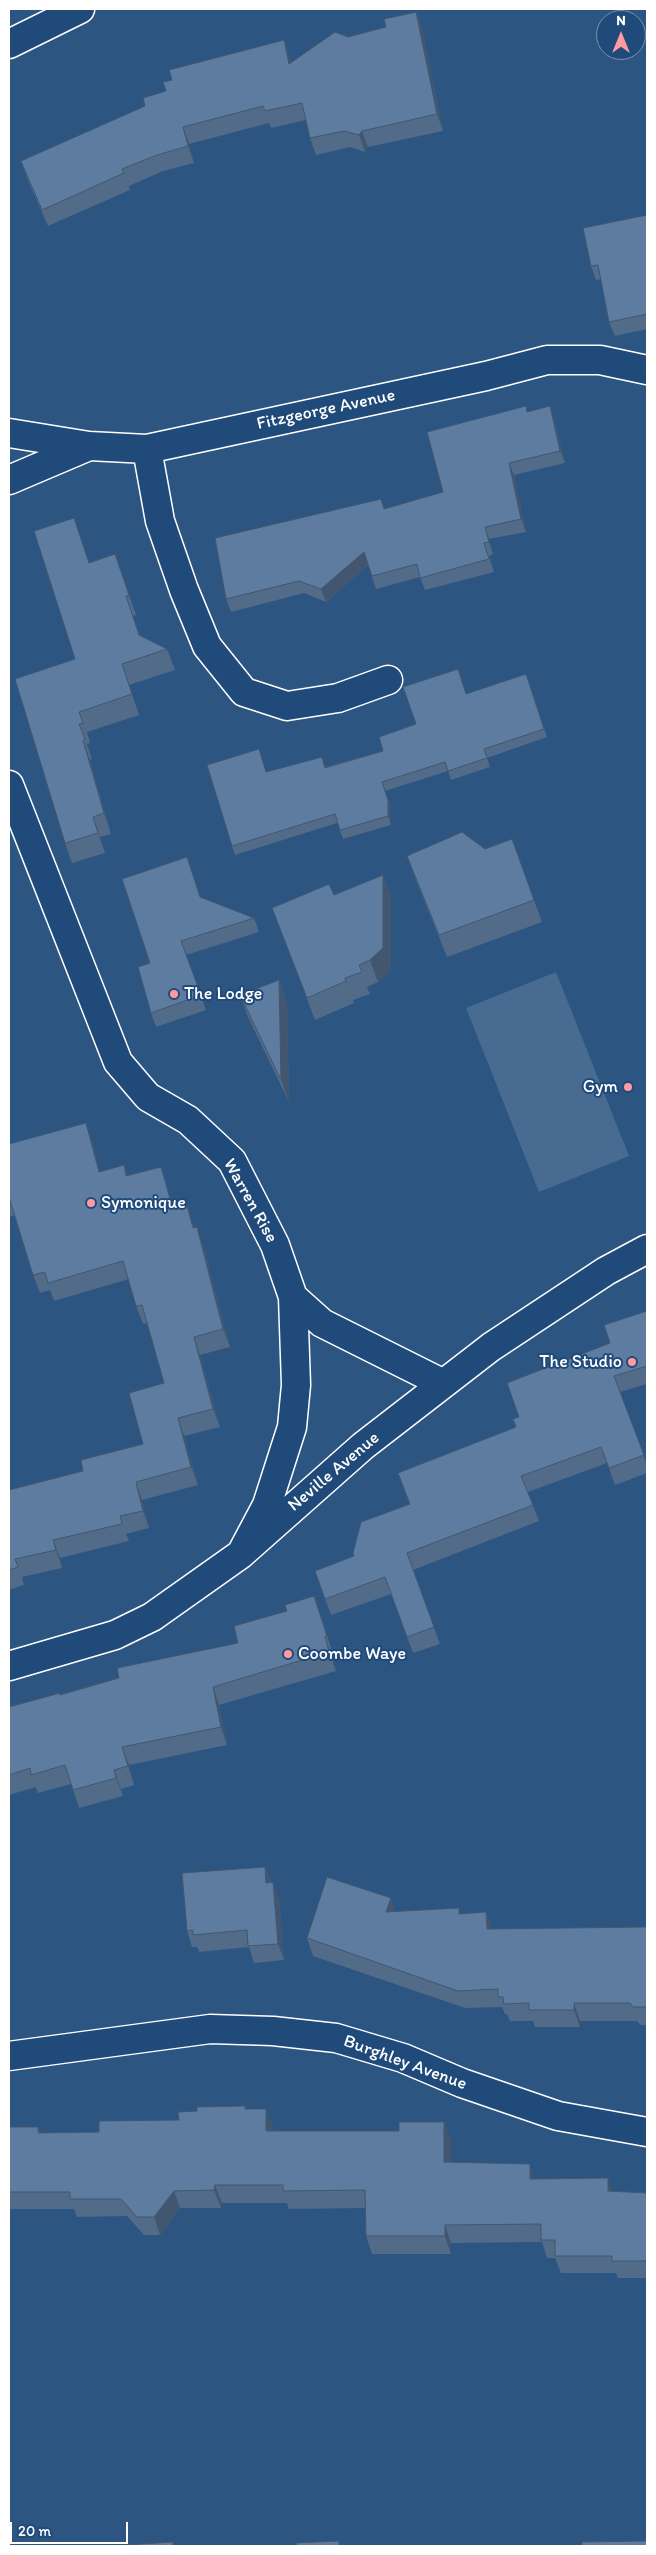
<!DOCTYPE html>
<html>
<head>
<meta charset="utf-8">
<style>
  body { margin:0 }
  #map { position:relative; width:656px; height:2555px; overflow:hidden; background:#2c5582; font-family:Itim,sans-serif }
  canvas { display:block }
  .frame { position:absolute; inset:0; border:10px solid #fff; pointer-events:none }
  .north { position:absolute; left:596px; top:10px; width:50px; height:50px; box-sizing:border-box; background:#1f4a7a; border:1px solid #7992af; border-radius:50%; rotate:0deg; font-size:14px; font-weight:700; line-height:20px; text-align:center; color:#fff }
  .north::after { content:''; display:block; margin:auto; width:18px; height:22px; background:#ff9aa2; clip-path:polygon(50% 0,100% 100%,50% 72%,0 100%) }
  .scale { position:absolute; left:10px; top:2522px; width:118px; height:22px; box-sizing:border-box; border:2px solid #fff; border-top:0; padding-left:6px; font-size:15px; line-height:18px; white-space:nowrap; color:#fff; -webkit-text-stroke:4px #1f4a7a; paint-order:stroke }
</style>
</head>
<body>
<div id="map">
<canvas width="656" height="2555"></canvas>
<div class="frame"></div>
<div class="north">N</div>
<div class="scale">20 m</div>
</div>
<script>
const context = document.querySelector('canvas').getContext('2d');
context.lineJoin = 'round';
function paint(path, color) { context.fillStyle = color; context.fill(path, 'evenodd'); }
const toPath = rows => new Path2D(rows.map(r => 'M' + r).join(''));
function strokePath(path, color, width, dash) { context.strokeStyle = color; context.lineWidth = width; context.lineCap = dash ? 'butt' : 'round'; context.setLineDash(dash || []); context.stroke(path); }
function write(font, color, halo, rows, align = 'center') {
  context.font = font + ' Itim,sans-serif'; context.lineWidth = 4; context.setLineDash([]); context.textBaseline = 'middle'; context.strokeStyle = halo; context.fillStyle = color; for (const [text, x, y, turn = 0] of rows) {
    context.save(); context.translate(x, y); context.rotate((+turn || 0) * Math.PI / 180); context.textAlign = isNaN(turn) ? turn : align; if (halo) context.strokeText(text, 0, 0); context.fillText(text, 0, 0); context.restore();
  }
}
paint(toPath([
  [556,972,629,1156,539,1192,466,1008]
]), '#486b92');
const minor = toPath([
  [9,433,89,446],
  [147,449,160,521,184,590,207,646,244,692,287,706,338,698,388,680],
  [9,480,89,446,147,449,486,376,547,360,600,360,647,370],
  [9,785,118,1062,148,1097,188,1120,232,1161,275,1245,293,1297,296,1385,292,1427,267,1505,241,1554],
  [293,1297,322,1323,442,1383],
  [9,1666,115,1635,152,1617,241,1554,363,1446,491,1347,606,1271,647,1249],
  [9,2056,210,2029,273,2031,336,2038,403,2058,462,2083,558,2116,647,2132]
]);
const major = toPath([
  [9,44,80,9]
]);
strokePath(minor, '#fff', 31);
strokePath(major, '#fff', 31);
strokePath(minor, '#1f4a7a', 28);
strokePath(major, '#1f4a7a', 28);
paint(toPath([
  [416,12,422,28,443,131,368,147,365,152,350,147,316,155,310,138,306,120,271,128,269,123,189,144,194,163,163,171,129,186,130,190,48,226,27,178,21,161,145,106,166,91,172,80,284,40,291,62,348,37,386,27],
  [647,215,647,329,615,336,609,322,601,279,596,280,591,266],
  [550,406,554,419,565,463,514,475,526,532,489,539,493,554,489,556,494,572,425,590,420,577,376,589,368,565,326,602,304,593,231,612,226,599,385,509,443,492,528,412],
  [115,554,136,615,133,616,140,636,167,649,175,670,129,685,139,715,87,732,90,743,87,744,92,759,90,760,111,834,100,837,105,853,72,863,65,843,75,659,89,563],
  [526,674,547,737,487,758,490,767,451,780,448,771,385,791,391,808,391,825,343,839,337,823,235,855,232,846,259,749,266,772,325,767,383,751,416,724,467,694],
  [512,839,542,922,447,957,415,878,407,856,485,849],
  [192,871,200,897,254,918,259,932,186,955,206,1010,156,1027,151,1013,150,963],
  [383,875,391,897,391,970,378,982,367,987,370,994,353,1000,354,1003,315,1020,272,908,334,895],
  [279,980,287,1002,289,1102,248,1017,240,995],
  [92,1141,100,1172,124,1165,127,1176,161,1167,167,1185,173,1206,186,1202,194,1227,203,1245,230,1347,200,1355,220,1427,184,1436,198,1485,142,1500,149,1528,126,1534,129,1541,60,1558,62,1568,22,1577,24,1585,9,1590,9,1490,83,1471,143,1444,164,1383,147,1323,143,1324,136,1306,129,1279,54,1301,50,1290,40,1293,33,1275,15,1215,9,1217,9,1144],
  [647,1311,647,1384,620,1392,647,1465,647,1473,615,1485,607,1463,528,1492,539,1521,413,1570,440,1644,413,1653,391,1594,331,1615,315,1571,354,1556,410,1505,398,1473,516,1427,519,1417,610,1343],
  [321,1615,333,1654,331,1655,336,1671,219,1705,227,1745,129,1765,134,1785,121,1789,123,1796,79,1808,71,1784,38,1793,36,1787,9,1795,9,1704,10,1707,60,1695,238,1643],
  [265,1867,271,1882,279,1898,284,1960,254,1963,249,1947,199,1952,197,1947,192,1947,187,1931],
  [396,1912,461,1914,486,1912,492,1929,647,1927,647,2025,640,2025,637,2021,580,2021,580,2027,535,2027,533,2021,510,2021,507,2014,505,2014,502,2007,465,2008,313,1956,307,1938],
  [245,2106,246,2109,273,2127,273,2131,451,2139,451,2163,535,2179,612,2191,647,2193,647,2278,618,2278,616,2273,561,2273,555,2258,547,2258,542,2242,451,2243,451,2254,372,2254,366,2236,366,2208,289,2209,287,2203,222,2203,221,2208,180,2208,160,2235,144,2235,127,2216,77,2217,74,2209,9,2209,9,2127,38,2127,40,2133,99,2132,179,2120,197,2111]
]), '#516b89');
paint(toPath([
  [416,12,422,28,443,131,437,114],
  [284,40,290,57,296,80,289,64],
  [183,127,189,144,194,163,188,146],
  [362,131,368,147,365,152,359,135],
  [550,406,554,419,565,463,560,451],
  [509,463,514,475,526,532,521,519],
  [485,527,489,539,493,554,489,542],
  [364,552,369,564,326,602,321,589],
  [83,740,90,760,111,834,104,813],
  [382,782,391,808,391,825,388,816],
  [93,817,100,837,105,853,98,833],
  [383,875,391,897,391,970,378,982,370,960],
  [279,980,287,1002,289,1102,281,1080],
  [86,1123,92,1141,105,1190,99,1172],
  [161,1167,167,1185,178,1224,172,1206],
  [186,1202,192,1220,199,1246,193,1228],
  [197,1227,203,1245,230,1347,223,1329],
  [194,1337,200,1355,220,1427,213,1409],
  [178,1418,184,1436,198,1485,191,1467],
  [136,1482,142,1500,149,1528,143,1511],
  [53,1540,60,1558,62,1568,56,1550],
  [314,1596,321,1615,333,1654,327,1636],
  [325,1636,331,1655,336,1671,329,1652],
  [213,1687,219,1705,227,1745,221,1727],
  [122,1747,129,1765,134,1785],
  [114,1770,121,1789,123,1796,116,1778],
  [265,1867,271,1883,266,1883],
  [273,1882,279,1898,284,1960,278,1944],
  [391,1898,397,1916,386,1912],
  [486,1912,493,1930,487,1929],
  [574,2003,580,2021,580,2027,574,2010],
  [266,2109,273,2127,273,2149,266,2131],
  [444,2122,451,2139,451,2180,444,2162],
  [530,2164,536,2181,530,2179],
  [608,2178,614,2196,608,2191],
  [215,2185,222,2203,221,2208,214,2190],
  [174,2191,180,2208,160,2235,154,2217],
  [445,2225,451,2243,451,2254,445,2236]
]), '#42576f');
const building = toPath([
  [416,12,437,114,362,131,359,135,344,131,310,138,302,103,265,111,263,106,183,127,188,146,157,155,122,169,124,173,42,210,21,161,145,106,143,98,166,91,163,82,172,80,169,70,284,40,289,64,335,32,348,37,386,27,384,19,416,12],
  [647,215,647,314,609,322,598,265,591,266,583,228,647,215],
  [526,406,527,412,550,406,560,451,509,463,521,519,485,527,489,542,484,543,489,559,420,578,417,564,372,576,364,552,321,589,299,581,226,599,215,538,381,499,384,509,443,492,427,432,526,406],
  [74,518,89,563,115,554,129,595,126,596,139,635,167,649,122,664,132,694,79,712,83,723,79,724,85,739,83,740,104,813,93,817,98,833,65,843,15,679,75,659,34,531,74,518],
  [458,669,466,694,526,674,544,729,484,749,487,758,448,771,445,762,382,782,388,800,388,816,340,830,335,814,232,846,207,765,259,749,266,772,322,757,325,768,383,751,379,737,416,724,403,687,458,669],
  [462,832,485,849,512,839,534,900,439,935,407,856,462,832],
  [187,857,200,897,254,918,181,941,201,995,151,1013,138,967,150,963,122,879,187,857],
  [383,875,383,948,370,960,359,965,362,972,345,978,346,981,307,998,272,908,329,884,334,895,383,875],
  [279,980,281,1080,240,995,279,980],
  [86,1123,99,1172,124,1165,126,1176,161,1167,172,1206,186,1202,193,1228,197,1227,223,1329,194,1337,213,1409,178,1418,191,1467,136,1482,143,1511,120,1516,122,1524,53,1540,56,1550,15,1559,18,1567,9,1570,9,1490,83,1471,81,1460,143,1444,129,1393,164,1383,142,1305,136,1306,123,1261,48,1283,45,1272,33,1275,9,1197,9,1144,86,1123],
  [647,1311,647,1366,614,1376,644,1455,609,1468,601,1447,521,1476,533,1505,407,1553,434,1627,407,1637,385,1577,325,1599,315,1571,354,1556,353,1553,361,1522,410,1504,398,1473,516,1427,513,1419,519,1417,507,1383,610,1343,604,1325,647,1311],
  [314,1596,327,1636,325,1636,329,1652,213,1687,221,1727,122,1747,128,1766,114,1770,116,1778,73,1790,65,1765,31,1775,30,1768,9,1775,9,1705,9,1707,60,1693,60,1695,119,1678,117,1668,238,1643,234,1626,287,1611,285,1605,314,1596],
  [265,1867,266,1883,273,1882,278,1944,248,1946,247,1930,193,1935,193,1930,187,1931,182,1873,265,1867],
  [327,1877,391,1898,386,1912,459,1908,459,1914,486,1912,487,1929,647,1927,647,2007,633,2007,630,2003,574,2003,574,2010,529,2010,529,2003,504,2004,503,1997,498,1997,498,1989,458,1991,307,1938,327,1877],
  [245,2106,245,2109,266,2109,266,2131,399,2131,399,2122,444,2122,444,2162,530,2164,530,2179,608,2178,608,2191,647,2193,647,2261,612,2261,612,2256,555,2256,555,2240,541,2240,541,2224,445,2225,445,2236,366,2236,365,2190,283,2191,283,2185,215,2185,214,2190,174,2191,154,2217,137,2217,121,2199,70,2199,70,2192,9,2192,9,2127,38,2127,38,2133,99,2132,99,2121,179,2120,178,2112,197,2111,197,2107,245,2106],
  [339,2541,339,2546,297,2546,296,2543,339,2541],
  [647,2541,647,2546,549,2546,582,2545,582,2542,647,2541],
  [173,2542,173,2546,109,2546,173,2542]
]);
paint(building, '#5e7c9f');
strokePath(building, '#42576f', 1);
for (const [x, y, r, color] of [
  [174,994,5,"#ff9aa2"],
  [628,1087,5,"#ff9aa2"],
  [91,1203,5,"#ff9aa2"],
  [632,1362,5,"#ff9aa2"],
  [288,1654,5,"#ff9aa2"]
]) { const dot = new Path2D(); dot.arc(x, y, r, 0, 2 * Math.PI); context.fillStyle = color; context.fill(dot); strokePath(dot, '#1f4a7a', 2); }
write('18px', '#fff', '#1f4a7a', [
  ["Fitzgeorge Avenue",326,410,-12],
  ["Warren Rise",250,1201,61],
  ["Neville Avenue",334,1472,-40],
  ["Burghley Avenue",405,2063,20]
]);
write('18px', '#fff', '#1f4a7a', [
  ["The Lodge",184,994],
  ["Gym",618,1087,"right"],
  ["Symonique",101,1203],
  ["The Studio",622,1362,"right"],
  ["Coombe Waye",298,1654]
], 'left');
</script>
</body>
</html>
